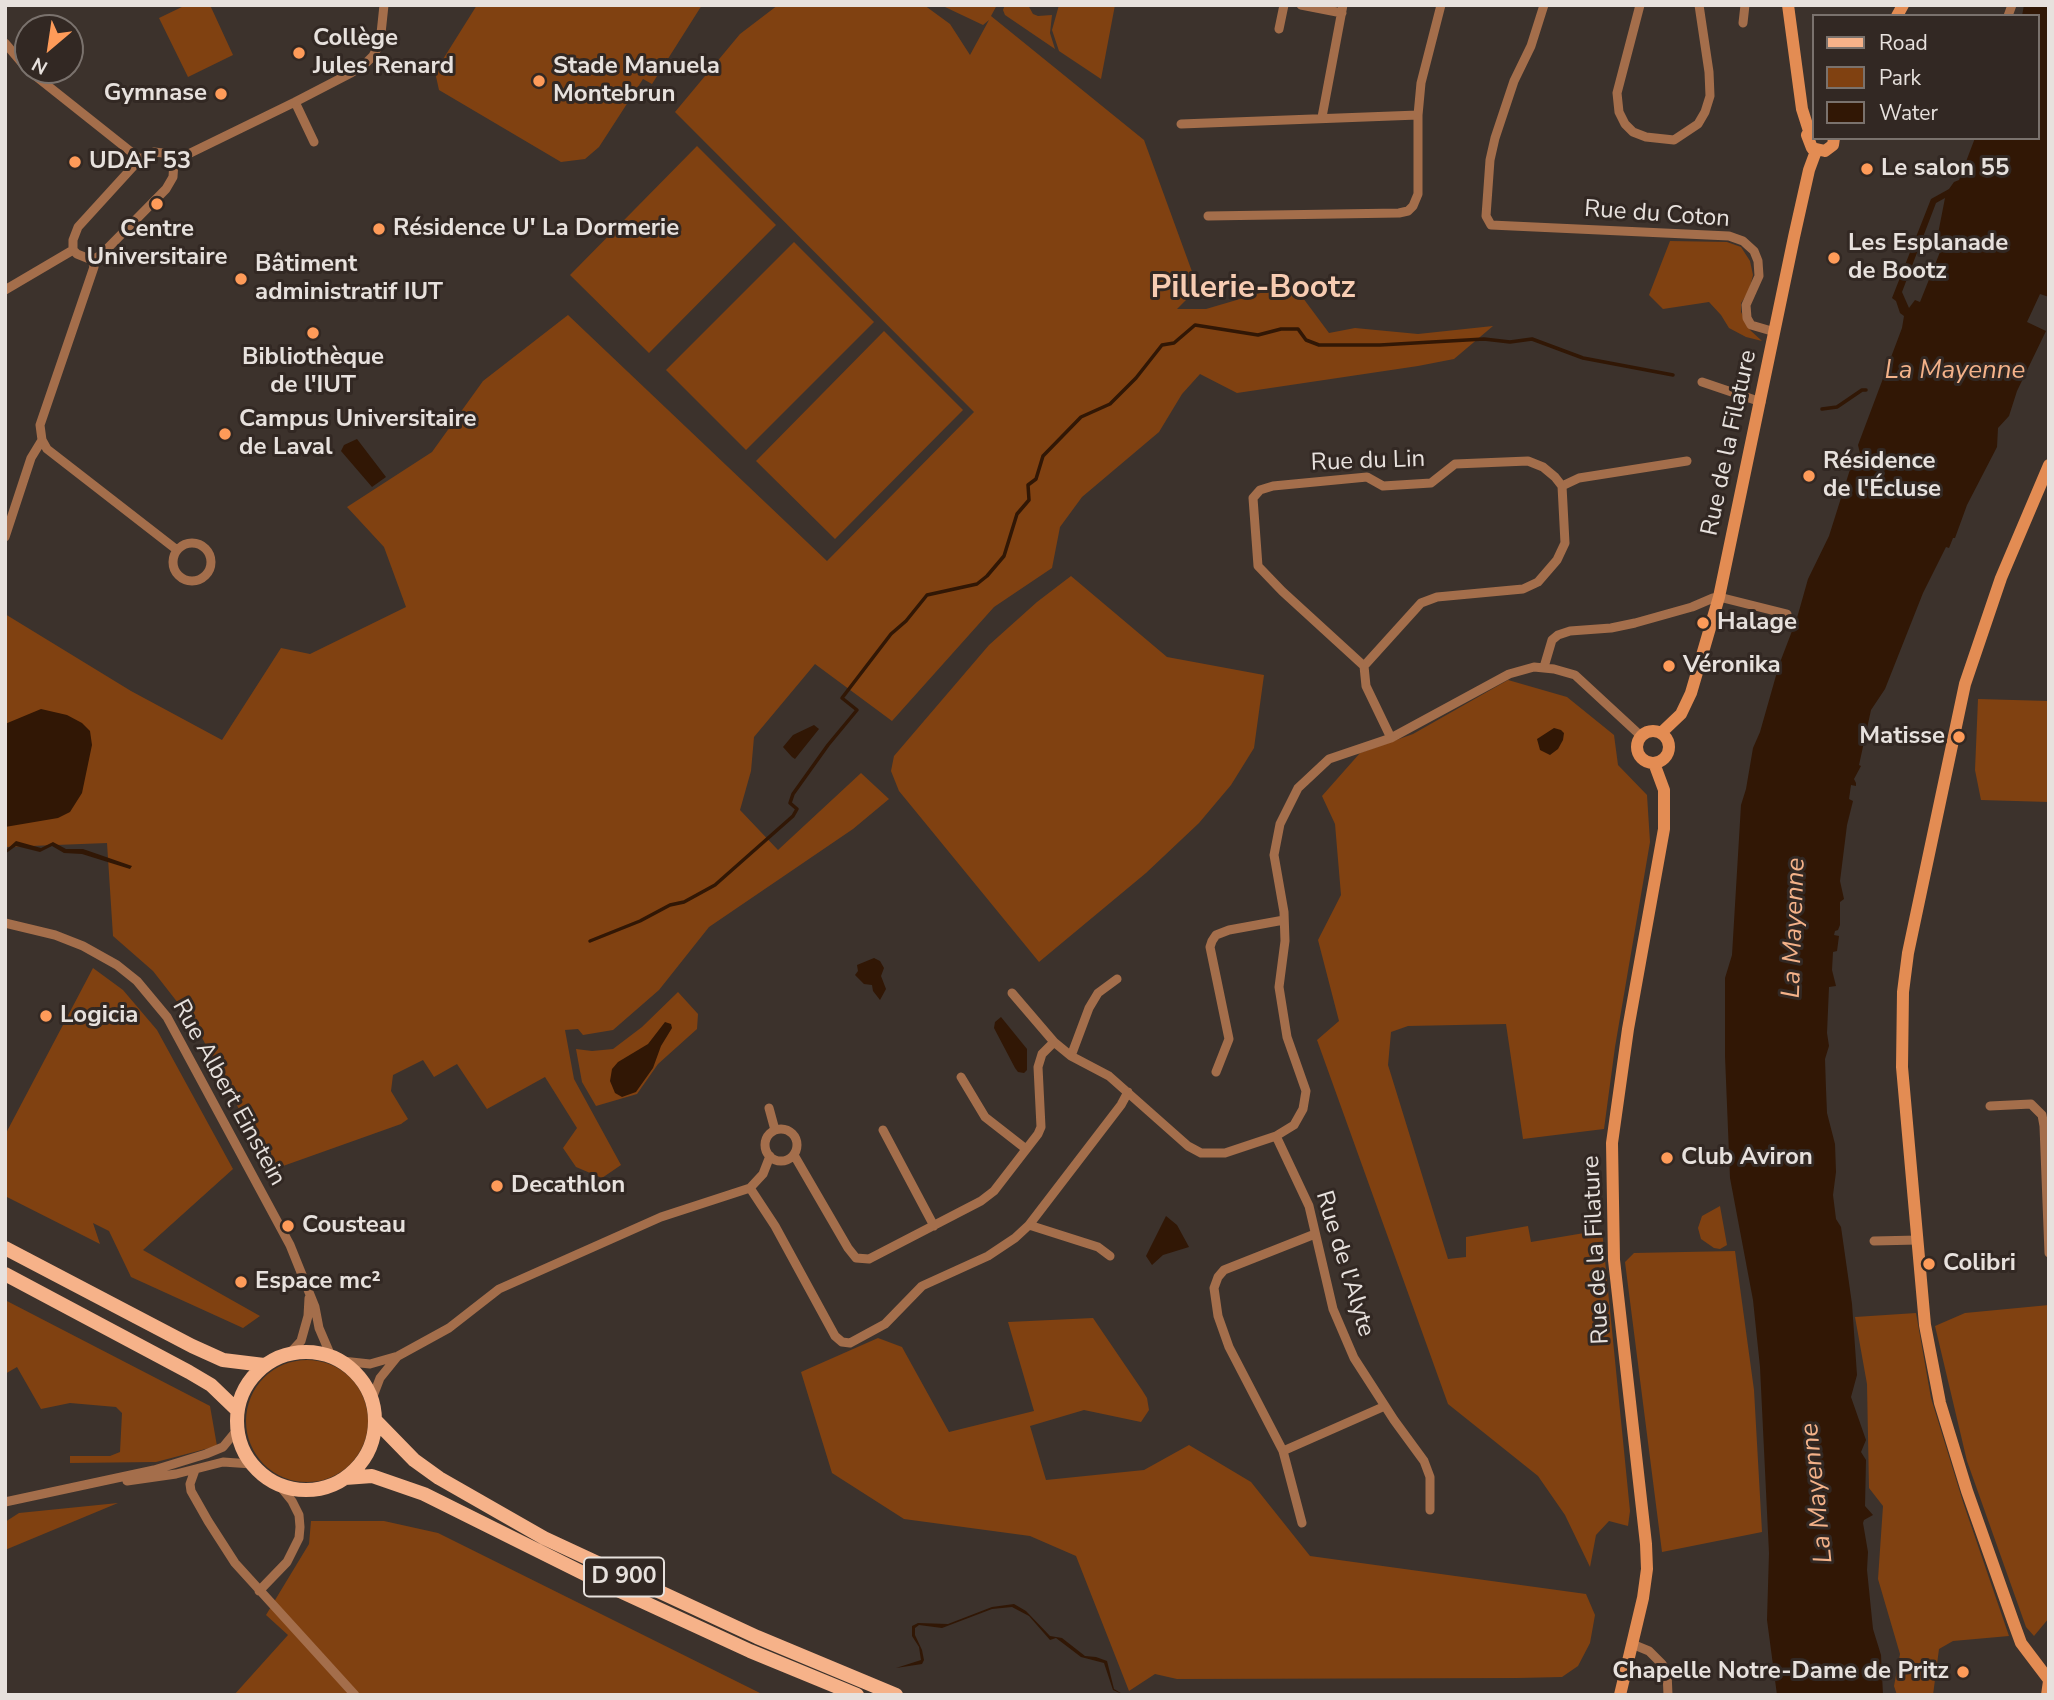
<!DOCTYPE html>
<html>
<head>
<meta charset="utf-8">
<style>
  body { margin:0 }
  #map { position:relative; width:2054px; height:1700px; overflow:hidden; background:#3c322c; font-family:"Nunito Sans",sans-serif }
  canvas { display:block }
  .frame { position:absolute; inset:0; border:7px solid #e7e1dd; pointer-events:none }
  .legend { position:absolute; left:1812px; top:14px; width:228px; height:126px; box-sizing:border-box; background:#322823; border:2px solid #7a726d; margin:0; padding:9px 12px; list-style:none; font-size:21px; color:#e7e1dd }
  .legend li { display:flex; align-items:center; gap:14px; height:35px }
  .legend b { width:35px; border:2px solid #7a726d }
  .north { position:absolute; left:14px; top:14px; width:70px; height:70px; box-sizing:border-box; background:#322823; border:2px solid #7a726d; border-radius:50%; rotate:209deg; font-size:19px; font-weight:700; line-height:28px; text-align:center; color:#e7e1dd }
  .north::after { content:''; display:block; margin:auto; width:24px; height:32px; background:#fe9b59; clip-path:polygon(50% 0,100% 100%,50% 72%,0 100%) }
</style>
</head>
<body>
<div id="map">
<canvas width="2054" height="1700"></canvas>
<div class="frame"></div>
<ul class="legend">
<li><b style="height:9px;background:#f6b289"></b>Road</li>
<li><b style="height:19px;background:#804111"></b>Park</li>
<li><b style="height:19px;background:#311705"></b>Water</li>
</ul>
<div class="north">N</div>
</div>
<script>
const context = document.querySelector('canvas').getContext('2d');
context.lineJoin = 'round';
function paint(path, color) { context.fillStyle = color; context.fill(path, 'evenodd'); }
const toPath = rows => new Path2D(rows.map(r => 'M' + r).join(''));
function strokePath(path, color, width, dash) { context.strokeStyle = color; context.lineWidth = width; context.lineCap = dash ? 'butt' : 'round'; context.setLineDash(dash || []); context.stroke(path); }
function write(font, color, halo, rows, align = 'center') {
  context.font = font + ' "Nunito Sans",sans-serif'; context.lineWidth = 6; context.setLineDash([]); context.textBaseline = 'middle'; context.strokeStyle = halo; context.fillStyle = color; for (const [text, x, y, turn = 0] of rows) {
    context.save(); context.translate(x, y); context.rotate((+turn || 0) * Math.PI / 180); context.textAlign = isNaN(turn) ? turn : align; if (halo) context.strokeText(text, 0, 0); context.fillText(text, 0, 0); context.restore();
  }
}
paint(toPath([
  [186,5,210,5,233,55,188,77,159,18],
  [477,5,702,5,652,84,643,79,599,147,585,159,561,162,439,90,435,72],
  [778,5,924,5,950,24,970,55,989,20,983,25,945,7,946,5,997,5,991,16,1144,140,1198,288,1177,309,1206,309,1274,289,1303,298,1329,333,1355,328,1418,334,1493,326,1454,359,1418,366,1237,393,1200,374,1182,394,1159,432,1082,497,1060,527,1052,568,994,607,892,721,815,664,754,737,751,771,740,810,778,850,861,773,889,799,853,829,709,927,659,990,613,1030,583,1035,578,1029,565,1030,574,1079,621,1165,602,1178,576,1167,563,1148,577,1128,545,1077,487,1109,457,1064,434,1077,423,1060,393,1075,391,1091,408,1119,401,1124,269,1171,256,1142,196,1026,153,971,113,936,107,843,5,847,5,614,131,691,222,740,281,648,310,654,406,607,384,547,347,507,432,452,483,381,568,315,827,561,974,412,675,112,740,34],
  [1005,5,1028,5,1033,14,1038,16,1052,15,1050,33,1055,49,1005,15,1003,10],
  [1059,5,1115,5,1101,79,1059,51,1052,30],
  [697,146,776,225,649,353,570,275],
  [1670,241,1727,242,1741,247,1750,261,1753,275,1749,291,1741,303,1741,312,1750,330,1762,341,1746,337,1729,328,1721,315,1709,302,1663,309,1649,295],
  [794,242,874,322,746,450,666,370],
  [884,331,963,410,835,539,756,461],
  [1071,576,1167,657,1264,675,1254,748,1231,785,1199,823,1146,873,1039,962,899,791,891,771,894,756,989,645,1037,602],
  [1508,680,1567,697,1614,735,1618,765,1647,795,1650,842,1615,1047,1604,1129,1523,1139,1506,1024,1408,1026,1391,1032,1388,1065,1448,1259,1466,1257,1466,1237,1528,1226,1531,1242,1602,1230,1630,1511,1628,1526,1609,1521,1596,1535,1590,1567,1565,1515,1538,1476,1448,1404,1317,1040,1339,1021,1318,940,1341,895,1335,824,1322,796,1360,753,1413,734],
  [1978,699,2049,701,2049,802,1981,800,1975,770],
  [93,968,123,990,157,1030,233,1169,143,1250,260,1316,243,1328,131,1277,109,1231,93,1223,100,1244,5,1196,5,1135],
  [678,992,698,1014,697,1029,658,1064,637,1094,596,1106,582,1082,576,1049,592,1051,613,1049,642,1027],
  [1720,1206,1727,1245,1720,1249,1714,1248,1701,1239,1698,1228,1702,1216],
  [1735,1251,1754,1390,1762,1532,1662,1552,1625,1262,1634,1253],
  [5,1300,210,1406,217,1446,156,1462,70,1463,70,1456,110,1456,120,1452,122,1413,116,1407,70,1403,41,1409,17,1367,5,1374],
  [2049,1305,2049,1618,2034,1636,2026,1627,1967,1461,1935,1326,1965,1313],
  [1916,1313,1931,1398,1963,1502,2009,1636,1953,1641,1939,1649,1933,1695,1897,1695,1894,1686,1900,1654,1878,1579,1883,1506,1869,1488,1867,1384,1855,1317],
  [1093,1318,1142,1390,1147,1398,1149,1410,1141,1422,1084,1410,1030,1426,1046,1480,1144,1470,1189,1445,1251,1482,1310,1556,1586,1594,1595,1615,1590,1643,1578,1666,1562,1677,1517,1678,1177,1679,1155,1674,1129,1691,1076,1556,1030,1536,904,1519,832,1473,801,1372,878,1338,902,1347,949,1432,1034,1411,1008,1322],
  '246 1421a61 61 0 1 1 122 0a61 61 0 1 1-122 0Z',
  [118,1503,5,1550,5,1522,19,1513],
  [311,1521,384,1521,438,1533,764,1695,234,1695,288,1635,266,1615,309,1544]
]), '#804111');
paint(toPath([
  [2024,5,2049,5,2049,297,2040,294,2027,322,2046,331,2017,391,2009,416,1998,428,1997,447,1967,505,1955,538,1953,538,1949,548,1946,547,1923,593,1885,689,1871,710,1859,765,1861,766,1854,779,1856,783,1856,786,1851,785,1849,799,1853,801,1847,825,1840,881,1844,899,1840,902,1840,925,1838,930,1835,931,1834,935,1839,936,1837,951,1833,952,1832,970,1836,986,1829,987,1827,1033,1829,1046,1825,1059,1826,1089,1827,1113,1835,1144,1836,1172,1833,1195,1836,1219,1841,1227,1852,1304,1857,1375,1851,1397,1866,1440,1861,1452,1866,1460,1865,1506,1873,1515,1864,1520,1863,1523,1868,1552,1867,1570,1873,1629,1881,1655,1883,1695,1777,1695,1767,1620,1769,1553,1760,1367,1753,1300,1730,1178,1725,1056,1725,978,1732,955,1741,805,1746,789,1753,748,1760,732,1779,665,1797,618,1808,579,1829,536,1853,460,1860,453,1858,445,1902,328,1904,316,1900,313,1896,301,1892,298,1931,199,1949,189,1954,182,1959,180,1975,138,2038,138,2038,16,2022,16],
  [1945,198,1937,239,1944,242,1920,302,1915,300,1909,308,1902,292,1936,203],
  [357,439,386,477,372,487,341,451,344,445],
  [41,709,67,715,82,723,90,731,92,745,82,793,70,812,58,818,5,827,5,724],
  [814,725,819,729,795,759,792,757,783,747,793,735],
  [1554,728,1561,730,1564,733,1563,740,1558,749,1550,755,1540,750,1537,739],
  [16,841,41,848,53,842,66,849,83,849,132,866,130,869,82,854,64,853,52,846,40,852,16,846,5,854,5,851],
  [874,958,880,961,884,968,881,976,886,989,880,1000,873,991,872,985,864,984,855,975,858,971,857,965],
  [1001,1017,1027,1049,1027,1070,1024,1073,1018,1072,1015,1068,994,1028,995,1022],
  [665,1022,671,1024,672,1028,661,1046,653,1068,636,1092,622,1097,615,1093,610,1081,612,1069,618,1062,648,1044],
  [1166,1216,1177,1225,1189,1247,1163,1255,1152,1265,1146,1256],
  [1014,1604,1026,1611,1050,1636,1062,1638,1085,1656,1096,1657,1107,1661,1114,1689,1124,1695,1113,1690,1104,1663,1081,1657,1056,1638,1050,1640,1029,1616,1012,1607,992,1609,942,1628,919,1625,915,1628,915,1635,922,1650,924,1660,922,1664,896,1668,921,1660,919,1647,912,1636,912,1626,918,1623,948,1624,992,1607]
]), '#311705');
strokePath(toPath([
  [1822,409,1837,407,1862,390,1866,390],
  [590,941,640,921,670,905,684,902,715,885,793,816,797,809,790,803,793,794,828,745,857,710,842,698,891,634,906,621,927,595,977,584,987,576,1004,556,1017,514,1029,500,1028,485,1036,479,1043,456,1081,417,1110,404,1136,378,1162,345,1174,343,1195,325,1258,335,1281,329,1298,329,1306,340,1319,345,1380,345,1484,339,1510,342,1532,339,1583,358,1673,375]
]), '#311705', 3.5);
strokePath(toPath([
  [1301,5,1342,13],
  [1544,5,1531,46,1514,81,1495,138,1490,160,1486,216,1491,225,1729,236,1743,241,1754,251,1758,261,1759,276,1746,305,1747,318,1751,325,1775,332],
  [1640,5,1617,93,1619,112,1625,124,1633,132,1646,137,1674,140,1698,124,1705,112,1710,96,1709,72,1699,5],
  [2008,16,2012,5],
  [1743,23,1745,5],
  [1279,29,1284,5],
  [5,43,28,70],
  [28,70,140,159],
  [295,102,314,142],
  [1322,117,1343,5],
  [1181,124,1418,115],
  [154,152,163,153,174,161,173,177,166,189,101,255,92,260,77,254,73,250,73,240,78,227,140,159,154,152],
  [174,161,295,102,351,73,366,63,373,56,380,43,384,5],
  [1208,216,1399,213,1408,211,1413,206,1418,194,1418,115,1421,83,1441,5],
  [5,290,73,250],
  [1702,382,1761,402],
  [42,440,47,449,177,550],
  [1562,486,1579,478,1687,461],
  [5,537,31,458,42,440,40,425,94,267,92,260],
  '173 562a19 19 0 1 1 38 0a19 19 0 1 1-38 0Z',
  [1364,666,1421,603,1437,597,1523,589,1538,582,1557,560,1565,543,1562,486,1555,477,1543,467,1528,461,1455,464,1431,483,1383,486,1367,477,1273,486,1260,490,1253,498,1258,566,1282,591,1364,666,1366,686,1391,738],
  [1544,667,1552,640,1558,635,1570,631,1611,628,1635,623,1692,607,1713,598,1719,597,1787,614],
  [5,923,55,935,83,946,117,965,137,981,167,1017,290,1245,315,1307,319,1328,331,1356],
  [1012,993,1054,1042,1071,1056,1109,1076,1188,1146,1201,1153,1225,1153,1276,1136,1294,1125,1303,1109,1306,1091,1287,1037,1279,987,1285,941,1284,912,1274,855,1280,824,1298,788,1329,759,1391,738,1509,674,1534,667,1554,669,1575,675,1641,736],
  [1071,1056,1089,1008,1098,993,1117,979],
  [1216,1072,1229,1039,1210,947,1212,941,1216,935,1229,930,1284,920],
  [961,1077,985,1117,1026,1149],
  [1990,1106,2031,1104,2042,1115,2044,1126,2049,1253],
  [769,1108,775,1130],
  '765 1145a16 16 0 1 1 32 0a16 16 0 1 1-32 0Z',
  [883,1130,934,1226],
  [1276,1136,1309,1206,1333,1309,1354,1358,1394,1420,1424,1461,1430,1477,1430,1510],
  [794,1155,848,1248,856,1258,869,1259,981,1201,994,1191,1038,1134,1041,1127,1038,1067,1042,1054,1054,1042],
  [750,1188,775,1226,835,1336,842,1342,850,1343,885,1324,922,1286,988,1256,1015,1238,1029,1225,1121,1105,1128,1092],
  [1029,1225,1098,1247,1110,1256],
  [1315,1234,1224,1270,1218,1277,1214,1288,1218,1316,1229,1347,1283,1451,1385,1406],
  [1874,1241,1918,1240],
  [290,1353,301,1341,308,1316,309,1298],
  [342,1361,370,1364,398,1356,449,1328,499,1289,661,1217,750,1188,763,1174,770,1156],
  [372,1399,380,1378,397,1357],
  [1283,1451,1302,1523],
  [195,1470,190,1484,191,1491,208,1521,235,1563,355,1695],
  [127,1481,176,1474,223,1462,252,1464],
  [5,1502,154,1470,206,1454,223,1447,237,1430],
  [259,1591,287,1562,299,1538,300,1527,299,1515,292,1501,279,1485],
  [1632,1644,1649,1651,1662,1664,1667,1672,1668,1695]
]), '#a46e4b', 9);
strokePath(toPath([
  [1788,5,1802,109,1809,131],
  [1897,16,1903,5],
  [1814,126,1807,135,1812,148,1825,151,1833,145,1834,138],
  [2049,465,2001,578,1965,684,1908,953,1903,992,1902,1067,1925,1325,1940,1403,1967,1491,2013,1621,2021,1643,2049,1680],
  '1637 747a16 16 0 1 1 32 0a16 16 0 1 1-32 0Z',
  [1661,733,1681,714,1691,693,1719,597,1794,237,1809,170,1816,151],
  [1620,1695,1643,1598,1647,1569,1646,1544,1614,1260,1612,1143,1628,1029,1664,829,1664,790,1654,763],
  [2047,1695,2049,1681]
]), '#e38c53', 12);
strokePath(toPath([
  [5,1248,192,1346,223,1360,264,1365],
  [5,1274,189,1372,211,1385,237,1410],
  '237 1421a69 69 0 1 1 138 0a69 69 0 1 1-138 0Z',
  [376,1421,414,1460,439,1478,544,1538,757,1637,896,1695],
  [345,1478,372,1476,424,1494,611,1587,750,1651,857,1695]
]), '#f6b289', 14);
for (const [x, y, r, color] of [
  [299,53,7,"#fe9b59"],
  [539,81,7,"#fe9b59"],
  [221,94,7,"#fe9b59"],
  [75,162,7,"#fe9b59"],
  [1867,169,7,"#fe9b59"],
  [157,204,7,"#fe9b59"],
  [379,229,7,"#fe9b59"],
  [1834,258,7,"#fe9b59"],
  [241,279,7,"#fe9b59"],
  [313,333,7,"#fe9b59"],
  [225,434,7,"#fe9b59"],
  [1809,476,7,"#fe9b59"],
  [1703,623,7,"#fe9b59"],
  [1669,666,7,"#fe9b59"],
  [1959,737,7,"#fe9b59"],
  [46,1016,7,"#fe9b59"],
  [1667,1158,7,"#fe9b59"],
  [497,1186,7,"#fe9b59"],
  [288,1226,7,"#fe9b59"],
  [1929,1264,7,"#fe9b59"],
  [241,1282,7,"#fe9b59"],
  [1963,1672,7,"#fe9b59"]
]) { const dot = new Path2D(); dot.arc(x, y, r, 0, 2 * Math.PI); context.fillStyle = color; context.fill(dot); strokePath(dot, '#322823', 2.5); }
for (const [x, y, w] of [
  [624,1577,80]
]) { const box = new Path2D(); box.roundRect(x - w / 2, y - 19.5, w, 39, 5); context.fillStyle = '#322823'; context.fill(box); strokePath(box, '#e7e1dd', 2); }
write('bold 23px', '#e7e1dd', null, [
  ["D 900",624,1577]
]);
write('bold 24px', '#e7e1dd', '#322823', [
  ["Collège",313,39],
  ["Jules Renard",313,67],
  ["Stade Manuela",553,67],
  ["Montebrun",553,95],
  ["Gymnase",207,94,"right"],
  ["UDAF 53",89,162],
  ["Le salon 55",1881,169],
  ["Résidence U' La Dormerie",393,229],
  ["Centre",157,230,"center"],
  ["Universitaire",157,258,"center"],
  ["Les Esplanade",1848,244],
  ["de Bootz",1848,272],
  ["Bâtiment",255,265],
  ["administratif IUT",255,293],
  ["Bibliothèque",313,358,"center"],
  ["de l'IUT",313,386,"center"],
  ["Campus Universitaire",239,420],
  ["de Laval",239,448],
  ["Résidence",1823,462],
  ["de l'Écluse",1823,490],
  ["Halage",1717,623],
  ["Véronika",1683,666],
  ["Matisse",1945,737,"right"],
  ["Logicia",60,1016],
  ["Club Aviron",1681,1158],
  ["Decathlon",511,1186],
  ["Cousteau",302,1226],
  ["Colibri",1943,1264],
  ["Espace mc²",255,1282],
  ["Chapelle Notre-Dame de Pritz",1949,1672,"right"]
], 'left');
write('24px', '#e7e1dd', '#322823', [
  ["Rue du Coton",1657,215,4],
  ["Rue de la Filature",1730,443,-78],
  ["Rue du Lin",1368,462,-2],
  ["Rue Albert Einstein",228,1093,61],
  ["Rue de la Filature",1597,1250,-93],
  ["Rue de l'Alyte",1344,1264,73]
]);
write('italic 26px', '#f4b289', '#322823', [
  ["La Mayenne",1955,372],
  ["La Mayenne",1795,928,-88],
  ["La Mayenne",1818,1493,-96]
]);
write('bold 32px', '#f7ccb2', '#322823', [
  ["Pillerie-Bootz",1253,289]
]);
</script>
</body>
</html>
